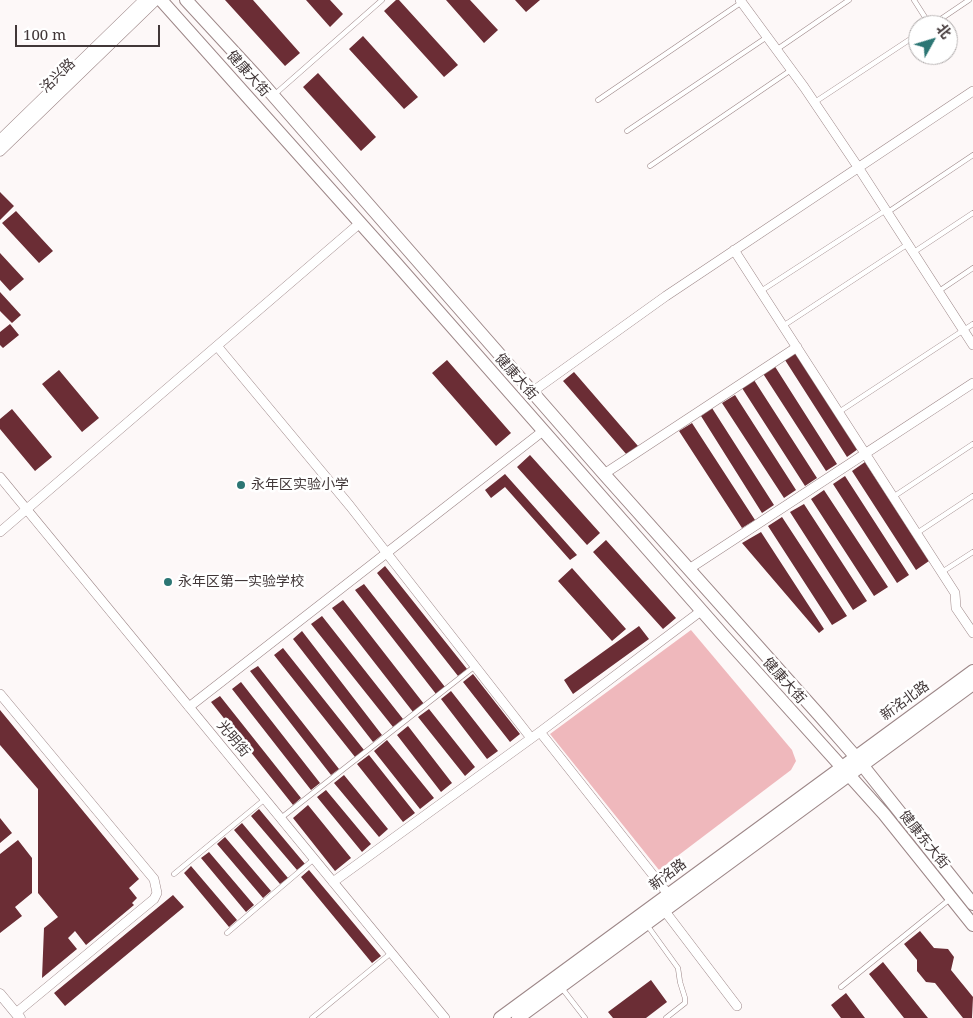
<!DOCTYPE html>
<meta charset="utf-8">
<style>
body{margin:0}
#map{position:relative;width:973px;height:1018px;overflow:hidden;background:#fdf8f8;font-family:"Noto Serif","Noto Sans SC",serif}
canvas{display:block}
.north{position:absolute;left:908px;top:15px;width:50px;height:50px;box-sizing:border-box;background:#fff;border:1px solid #b3afaf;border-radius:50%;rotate:51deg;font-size:14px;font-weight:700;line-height:20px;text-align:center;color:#413738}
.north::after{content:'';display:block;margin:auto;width:18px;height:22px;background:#2c7674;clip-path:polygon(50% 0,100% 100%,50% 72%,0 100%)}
.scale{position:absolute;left:15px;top:25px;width:145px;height:22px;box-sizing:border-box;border:2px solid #413738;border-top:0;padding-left:6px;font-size:15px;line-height:18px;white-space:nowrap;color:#413738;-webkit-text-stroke:4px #fff;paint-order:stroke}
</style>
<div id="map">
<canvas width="973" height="1018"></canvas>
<div class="north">北</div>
<div class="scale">100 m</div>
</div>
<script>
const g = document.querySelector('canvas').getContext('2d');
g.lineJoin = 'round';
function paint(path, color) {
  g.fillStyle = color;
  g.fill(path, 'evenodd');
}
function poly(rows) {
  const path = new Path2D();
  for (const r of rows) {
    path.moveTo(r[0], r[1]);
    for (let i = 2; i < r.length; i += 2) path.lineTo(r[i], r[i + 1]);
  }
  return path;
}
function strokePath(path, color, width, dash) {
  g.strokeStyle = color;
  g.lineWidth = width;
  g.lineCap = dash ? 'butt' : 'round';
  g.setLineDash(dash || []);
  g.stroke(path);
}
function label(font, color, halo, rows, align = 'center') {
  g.font = font + ' "Noto Serif","Noto Sans SC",serif';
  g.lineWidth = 5;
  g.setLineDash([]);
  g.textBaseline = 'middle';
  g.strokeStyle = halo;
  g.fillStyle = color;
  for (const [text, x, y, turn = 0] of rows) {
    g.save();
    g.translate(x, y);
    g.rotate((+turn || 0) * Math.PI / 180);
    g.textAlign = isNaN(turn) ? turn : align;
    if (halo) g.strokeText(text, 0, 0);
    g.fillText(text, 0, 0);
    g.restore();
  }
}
paint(poly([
 [691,630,792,750,796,761,791,770,659,870,550,734]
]), '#efb8bc');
paint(poly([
 [225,0,253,0,300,53,285,66],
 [306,0,330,0,343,14,330,27],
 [396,0,399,0,458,65,444,77,384,11],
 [446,0,470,0,498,30,484,43],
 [515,0,540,0,526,12],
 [363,36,418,97,404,109,349,49],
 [318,73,376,137,361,151,303,87],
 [0,192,14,206,0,220],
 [16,211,53,251,39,263,2,223],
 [0,253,24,279,10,291,0,280],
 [0,292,21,315,12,323,0,311],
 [10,324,19,335,3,348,0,345,0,332],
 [796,353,858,449,847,457,785,360],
 [447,360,511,433,496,446,432,373],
 [774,365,837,464,826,471,762,372],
 [59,370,99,418,82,432,42,384],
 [574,372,638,446,627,455,563,381],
 [754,380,817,478,805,486,742,388],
 [735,395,796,490,784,498,722,403],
 [712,408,774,505,762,513,701,416],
 [12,409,52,457,35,471,0,429,0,419],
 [692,423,755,520,742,528,679,431],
 [530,455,600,533,587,545,517,467],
 [865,462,929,561,916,570,852,471],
 [505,474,577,555,570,560,505,487,491,498,485,490],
 [845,476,909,575,897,583,833,484],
 [824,490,888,587,874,596,811,499],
 [804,504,867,601,853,610,790,512],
 [782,517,847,616,832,625,768,526],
 [761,532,824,629,819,633,742,543],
 [606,540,676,618,663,629,593,552],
 [385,566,467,669,458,676,377,573],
 [572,568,626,629,612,641,558,581],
 [364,584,445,687,436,694,355,590],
 [343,600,424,704,413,712,332,608],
 [322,616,403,719,393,727,311,624],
 [639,626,649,639,573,694,564,680],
 [302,631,382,735,373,742,293,639],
 [283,648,364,750,355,757,274,655],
 [258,666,339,769,331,775,250,671],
 [473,674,520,734,510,742,463,682],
 [241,682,320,783,311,790,232,689],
 [451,691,498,751,487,759,441,699],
 [220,696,301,798,293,805,211,702],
 [429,709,475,767,465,776,418,717],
 [0,710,139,879,129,888,137,898,132,903,134,905,86,945,75,931,68,938,77,949,42,978,44,928,58,917,38,893,38,789,0,745],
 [408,726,452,783,441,792,397,735],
 [387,740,434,798,420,809,374,751],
 [369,755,415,813,403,822,357,764],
 [344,775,388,829,379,837,334,783],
 [326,790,371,844,362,852,317,797],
 [308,805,351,858,335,871,293,818],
 [259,809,305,864,297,870,251,816],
 [0,818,12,833,0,843],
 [242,823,288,878,280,884,234,830],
 [225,837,271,891,263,898,217,844],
 [18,840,32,858,32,893,15,907,22,916,0,933,0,854],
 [209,852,254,905,246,912,201,858],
 [191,866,237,920,229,927,184,873],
 [309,870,381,956,372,963,301,877],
 [173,895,184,907,65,1006,54,993],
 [920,931,934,948,948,949,954,957,951,970,973,997,972,1018,963,1018,935,983,926,982,917,971,917,960,904,944],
 [883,962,928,1018,904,1018,869,974],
 [651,980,667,1002,646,1018,613,1018,608,1012],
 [846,993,865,1018,841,1018,831,1005]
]), '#6b2d35');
const service = poly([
 [914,0,930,25],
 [932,25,969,0],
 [776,50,849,0],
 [274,95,382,0],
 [598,100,742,2],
 [815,102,918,34],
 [627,131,767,37],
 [650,166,791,70],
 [888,212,973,155],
 [914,252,973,213],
 [761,291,886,210],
 [939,291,973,268],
 [783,326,908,244],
 [839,412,973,324],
 [893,497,973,444],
 [917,533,973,496],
 [942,572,973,552],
 [281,818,475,666],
 [174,874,265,799],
 [647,925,678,968,680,982,685,998,685,1003,666,1018],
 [227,933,314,859],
 [561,987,585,1018],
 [841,987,950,899],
 [312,1018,391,953]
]);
const minor = poly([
 [740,0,804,87,858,167,973,345],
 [734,250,955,593,956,608,973,633],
 [217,346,350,506,531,738],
 [532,392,666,296,973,91],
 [604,474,797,347],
 [0,477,445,1018],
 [0,532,360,223],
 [689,569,973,383],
 [0,694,154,879,157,893,154,899,16,1013],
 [189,707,543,431],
 [540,732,668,894],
 [333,882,540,732,701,611],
 [664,910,737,1006]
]);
const tertiary = poly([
 [0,140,144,0],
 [0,151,156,0],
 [0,994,20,1018]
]);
const secondary = poly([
 [161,0,395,262,723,635,884,814,973,925],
 [186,0,257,77,604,474,820,716,855,756,973,904],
 [500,1018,973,671],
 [518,1018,973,684]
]);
strokePath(service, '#9d8788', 5.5);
strokePath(minor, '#9d8788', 10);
strokePath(tertiary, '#9d8788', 11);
strokePath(secondary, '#9d8788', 14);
strokePath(service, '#fff', 4.5);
strokePath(minor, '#fff', 9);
strokePath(tertiary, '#fff', 10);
strokePath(secondary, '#fff', 12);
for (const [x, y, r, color] of [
 [241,485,5,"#2c7674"],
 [168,582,5,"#2c7674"]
]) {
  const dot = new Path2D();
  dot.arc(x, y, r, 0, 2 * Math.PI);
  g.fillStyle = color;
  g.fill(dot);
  strokePath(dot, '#fff', 2);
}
label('14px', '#413738', '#fff', [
 ["健康大街",248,74,48],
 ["洺兴路",58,76,-44],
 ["健康大街",516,377,49],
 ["健康大街",784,681,48],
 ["新洺北路",905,701,-36],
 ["光明街",233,739,50],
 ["健康东大街",924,840,51],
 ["新洺路",668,875,-37]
]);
label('14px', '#413738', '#fff', [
 ["永年区实验小学",251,485],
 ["永年区第一实验学校",178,582]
], 'left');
</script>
